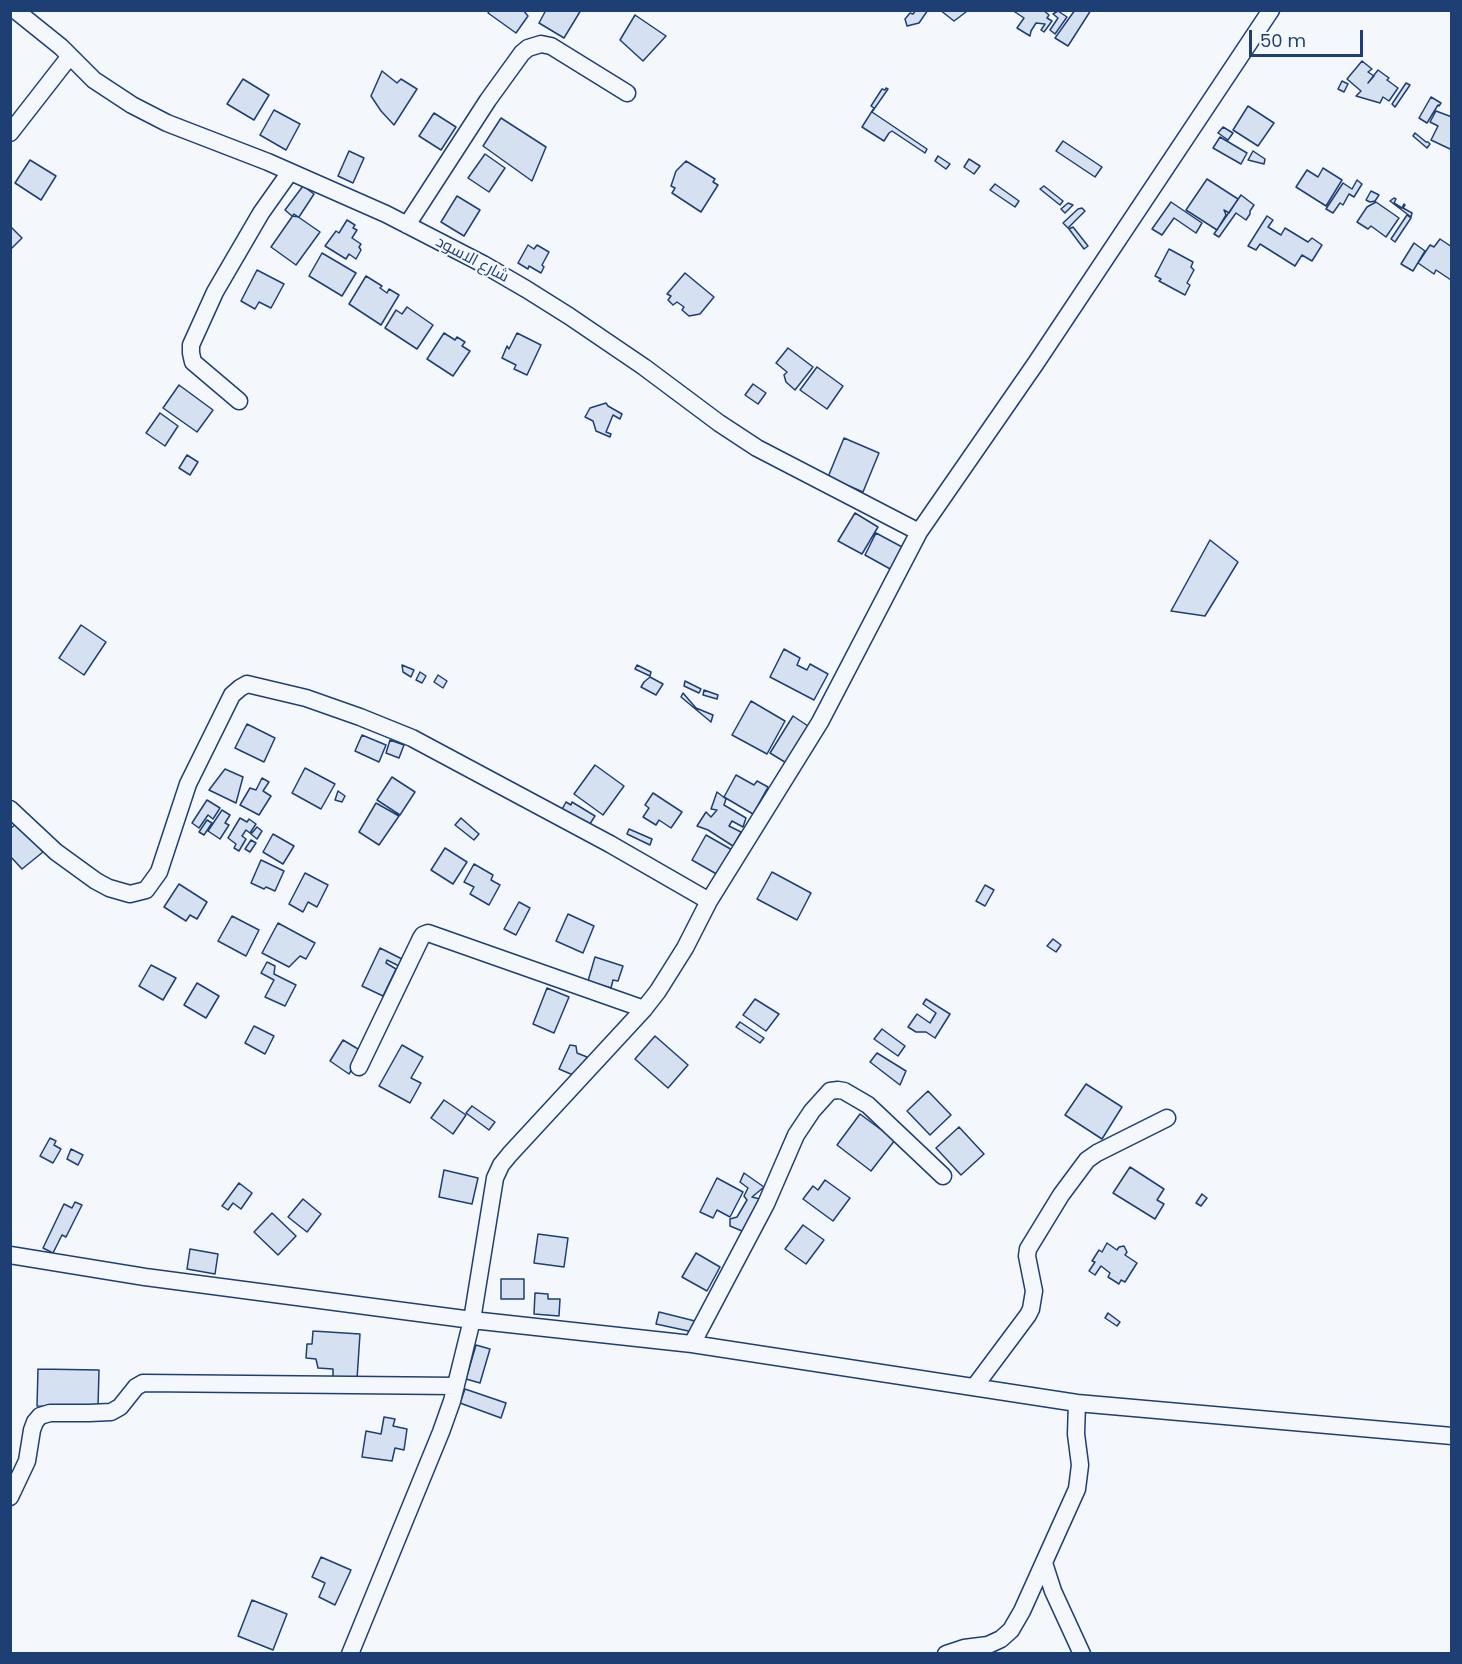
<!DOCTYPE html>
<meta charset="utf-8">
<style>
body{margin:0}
#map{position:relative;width:1462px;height:1664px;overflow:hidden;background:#f4f7fb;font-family:Poppins,sans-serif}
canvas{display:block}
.frame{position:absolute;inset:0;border:12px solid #1d3f73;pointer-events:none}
.scale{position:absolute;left:1249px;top:30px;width:114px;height:27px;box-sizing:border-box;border:3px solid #1d3f73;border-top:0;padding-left:8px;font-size:18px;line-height:21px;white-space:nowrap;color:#1d3f73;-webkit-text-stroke:4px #f4f7fb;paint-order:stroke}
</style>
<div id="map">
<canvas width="1462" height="1664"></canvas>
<div class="frame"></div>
<div class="scale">50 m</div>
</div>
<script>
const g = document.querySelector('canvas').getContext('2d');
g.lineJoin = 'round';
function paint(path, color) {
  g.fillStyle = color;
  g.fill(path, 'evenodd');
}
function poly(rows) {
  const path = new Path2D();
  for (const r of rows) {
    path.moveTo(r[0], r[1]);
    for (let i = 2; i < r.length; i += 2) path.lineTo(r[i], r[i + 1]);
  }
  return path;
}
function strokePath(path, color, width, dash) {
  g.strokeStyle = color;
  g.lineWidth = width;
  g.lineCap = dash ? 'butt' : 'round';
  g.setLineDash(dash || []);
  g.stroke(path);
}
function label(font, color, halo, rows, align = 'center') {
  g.font = font + ' Poppins,Cairo,sans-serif';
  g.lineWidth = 4.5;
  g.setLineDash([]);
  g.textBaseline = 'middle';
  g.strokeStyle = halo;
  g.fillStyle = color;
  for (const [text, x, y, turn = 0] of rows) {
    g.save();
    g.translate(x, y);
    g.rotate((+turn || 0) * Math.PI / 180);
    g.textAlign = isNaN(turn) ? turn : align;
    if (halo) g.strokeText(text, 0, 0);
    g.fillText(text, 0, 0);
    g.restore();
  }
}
const building = poly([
 [490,10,523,10,528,16,516,33,488,13,490,10],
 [546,10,581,10,564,38,539,23,546,10],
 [916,10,928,10,919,23,907,26,905,19,910,13,913,14,916,10],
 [940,10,966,10,966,12,954,21,940,10],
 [1012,10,1043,10,1049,15,1047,18,1052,21,1044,32,1041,30,1045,24,1036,23,1031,31,1030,36,1017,28,1024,18,1012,10],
 [1075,10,1091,10,1068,46,1055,38,1075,10],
 [1058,11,1067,17,1055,34,1050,30,1058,18,1053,14,1058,11],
 [635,15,666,36,643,61,620,40,635,15],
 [1362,61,1372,69,1368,72,1374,76,1368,83,1378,70,1389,78,1387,80,1398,88,1389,101,1383,97,1380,103,1356,96,1361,91,1347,79,1362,61],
 [382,71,397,83,401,79,417,89,394,125,381,111,371,96,382,71],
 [243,79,269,95,254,120,227,104,243,79],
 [1342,81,1348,84,1344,92,1338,89,1342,81],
 [1406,83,1410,85,1395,107,1392,104,1406,83],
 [886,88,888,89,872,112,927,149,925,153,892,131,889,133,884,141,862,127,874,108,871,106,882,89,885,90,886,88],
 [1431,97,1441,103,1439,106,1438,105,1427,123,1419,118,1431,97],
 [1248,106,1274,123,1258,146,1233,130,1248,106],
 [274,110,300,124,286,150,260,135,274,110],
 [1436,111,1452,117,1452,147,1450,149,1431,140,1438,126,1430,122,1436,111],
 [434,113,456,127,441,150,419,136,434,113],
 [501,118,546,147,532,181,483,146,501,118],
 [1223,127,1233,133,1228,140,1218,133,1223,127],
 [1415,133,1426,142,1428,142,1430,144,1427,148,1413,136,1415,133],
 [1220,137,1247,153,1241,164,1213,148,1220,137],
 [1063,141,1102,167,1095,177,1056,151,1063,141],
 [349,151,364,158,353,183,338,176,349,151],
 [1253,151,1265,159,1264,164,1248,160,1253,151],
 [485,154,505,168,489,192,468,178,485,154],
 [938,156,950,164,946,169,935,161,938,156],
 [969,159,980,166,974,174,964,167,969,159],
 [30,160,56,176,41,200,15,183,30,160],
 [686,161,715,179,713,182,718,185,701,212,672,193,675,188,671,186,676,171,686,161],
 [1323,168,1342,180,1326,206,1296,187,1307,170,1318,177,1323,168],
 [1207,179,1238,199,1229,213,1224,210,1226,215,1217,230,1186,210,1207,179],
 [1357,180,1362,184,1354,197,1349,194,1343,205,1340,203,1333,213,1326,209,1343,183,1352,189,1357,180],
 [995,184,1019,201,1015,207,990,190,995,184],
 [303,186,314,194,299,217,292,216,285,210,303,186],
 [1044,186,1063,201,1060,205,1040,189,1044,186],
 [1371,191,1379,195,1375,201,1370,202,1366,200,1371,191],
 [1241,195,1254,205,1250,211,1250,214,1246,220,1236,213,1219,237,1214,234,1241,195],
 [457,196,480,210,464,236,441,222,457,196],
 [1394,198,1396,199,1394,203,1402,208,1404,204,1405,205,1403,208,1412,213,1411,217,1390,201,1394,198],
 [1171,202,1202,223,1196,233,1174,218,1162,235,1152,229,1171,202],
 [1376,202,1399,218,1386,237,1371,226,1368,229,1357,222,1367,207,1376,202],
 [1068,203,1073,205,1065,213,1061,209,1068,203],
 [1082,208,1085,211,1068,228,1063,223,1078,209,1082,208],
 [294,214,320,232,296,265,271,247,294,214],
 [1407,215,1411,218,1395,242,1391,239,1407,215],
 [1267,216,1273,220,1268,227,1281,235,1285,228,1308,242,1312,238,1322,245,1312,261,1302,255,1295,266,1260,244,1256,250,1248,246,1267,216],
 [347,220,355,225,353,228,357,230,352,238,361,244,359,247,361,250,356,259,349,254,346,259,325,246,336,231,339,233,347,220],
 [10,226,22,238,10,250,10,226],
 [1073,227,1088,246,1084,249,1069,229,1073,227],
 [1440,239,1452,247,1451,280,1436,270,1434,274,1418,263,1430,245,1434,247,1440,239],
 [1414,243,1425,251,1413,271,1401,264,1414,243],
 [528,245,534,249,537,245,549,252,542,265,544,267,541,273,529,266,528,269,518,263,528,245],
 [1169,249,1193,262,1191,267,1194,270,1187,283,1190,285,1185,295,1159,281,1161,279,1155,276,1169,249],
 [322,253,356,273,342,296,309,276,322,253],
 [257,270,284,284,271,308,259,302,255,309,241,301,257,270],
 [685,273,714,297,700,314,689,316,682,310,684,307,677,302,673,305,668,300,671,296,667,294,685,273],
 [366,276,382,286,380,288,387,293,389,289,399,295,381,325,349,304,366,276],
 [407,307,433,325,417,349,385,328,396,310,402,314,407,307],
 [444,333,455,340,457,337,465,342,462,346,470,351,453,376,427,359,444,333],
 [517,333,541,345,527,375,514,369,516,365,502,358,507,346,509,349,517,333],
 [788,348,813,367,795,390,786,382,784,375,787,372,776,363,788,348],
 [817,367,843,386,827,409,800,390,817,367],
 [753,384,766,393,758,404,745,395,753,384],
 [179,385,213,410,197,432,163,408,179,385],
 [606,403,608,406,622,414,620,419,613,415,606,432,611,434,610,437,596,431,593,421,585,417,590,408,606,403],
 [160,413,178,426,165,446,146,433,160,413],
 [844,438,879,453,863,492,828,477,844,438],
 [187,455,198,462,190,475,179,468,187,455],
 [855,513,878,527,862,554,838,541,855,513],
 [876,533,904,548,892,570,865,555,876,533],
 [1210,540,1238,562,1205,616,1171,611,1210,540],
 [81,625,106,642,84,675,59,658,81,625],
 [784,649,800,658,797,665,807,670,810,664,828,674,814,700,770,677,784,649],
 [402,665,414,670,411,677,403,672,402,665],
 [637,665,651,672,650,676,635,669,637,665],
 [420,672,426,676,422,683,416,680,420,672],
 [438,675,447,681,443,688,434,682,438,675],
 [650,677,663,684,656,695,641,687,644,682,650,677],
 [685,681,701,689,699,693,684,686,685,681],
 [704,690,718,695,717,699,703,695,704,690],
 [683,693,696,708,713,715,711,722,681,697,683,693],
 [751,701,785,721,767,754,732,735,751,701],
 [793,716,811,728,788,764,770,753,793,716],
 [247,724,275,738,264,762,235,748,247,724],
 [362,735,386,745,379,762,355,751,362,735],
 [390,740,404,745,399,758,386,753,390,740],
 [595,765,624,786,603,815,574,794,595,765],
 [305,768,335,784,321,809,292,793,305,768],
 [225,769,243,777,236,803,209,790,225,769],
 [736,775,754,785,757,781,768,787,753,814,724,797,736,775],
 [392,777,415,792,400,815,377,800,392,777],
 [262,778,269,782,263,791,271,796,259,815,240,805,250,788,256,790,262,778],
 [338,791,345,796,342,802,335,800,338,791],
 [717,792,726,799,724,805,746,818,743,827,732,821,729,826,741,832,733,846,708,830,697,826,706,812,711,817,717,810,711,809,717,792],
 [653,793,682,812,671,828,659,820,656,825,643,817,649,808,645,805,653,793],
 [207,800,220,808,213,819,208,815,199,828,192,823,207,800],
 [566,802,571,805,572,802,595,816,586,830,560,813,566,802],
 [376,803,399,816,379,845,359,832,376,803],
 [222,810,230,815,225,823,229,825,220,839,208,831,222,810],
 [240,818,247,822,249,819,256,824,250,833,246,830,242,836,246,839,239,851,234,848,236,844,228,838,240,818],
 [461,818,479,834,474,840,455,825,461,818],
 [207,820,212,823,204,835,199,832,207,820],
 [18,822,43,852,22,869,10,856,10,829,18,822],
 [257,827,262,831,257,839,251,834,257,827],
 [629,829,652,839,650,845,627,834,629,829],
 [273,834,294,846,283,864,263,852,273,834],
 [706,835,734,851,720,876,692,860,706,835],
 [251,840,256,843,250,852,245,849,251,840],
 [445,848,467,862,453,884,431,870,445,848],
 [261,860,284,871,275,891,266,887,264,889,251,883,261,860],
 [474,864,493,875,491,880,500,885,489,905,470,894,474,887,464,882,474,864],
 [772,872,811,893,797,920,757,899,772,872],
 [305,873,328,885,317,907,308,902,303,912,289,904,305,873],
 [179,884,207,902,197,919,190,915,186,921,164,907,179,884],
 [985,885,994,890,985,906,976,901,985,885],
 [519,902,530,908,516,935,504,929,519,902],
 [568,914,594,926,583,953,556,941,568,914],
 [232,916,259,930,246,956,218,941,232,916],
 [278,923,315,943,306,959,300,956,289,967,262,953,278,923],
 [1053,939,1061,945,1056,952,1047,946,1053,939],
 [380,948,402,959,399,966,387,960,386,963,396,969,383,996,362,986,380,948],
 [595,957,623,966,618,981,613,980,611,988,588,981,595,957],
 [267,962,275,966,274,974,296,985,285,1006,265,997,274,980,261,973,267,962],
 [151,965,176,978,163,1000,139,986,151,965],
 [197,983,219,996,206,1018,184,1005,197,983],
 [547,988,569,997,554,1033,533,1024,547,988],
 [755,999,779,1014,766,1031,743,1015,755,999],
 [926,999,950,1014,935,1038,926,1032,916,1032,908,1027,917,1014,930,1023,936,1013,923,1004,926,999],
 [740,1022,764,1038,760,1043,736,1027,740,1022],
 [254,1026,274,1036,265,1054,245,1043,254,1026],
 [882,1029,905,1046,898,1056,874,1039,882,1029],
 [655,1036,688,1065,668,1088,635,1059,655,1036],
 [343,1040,363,1052,349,1074,330,1061,343,1040],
 [402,1045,423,1057,411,1078,421,1083,410,1103,379,1086,402,1045],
 [570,1045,576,1046,577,1053,587,1057,580,1078,559,1069,570,1045],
 [877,1053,906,1071,900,1085,870,1062,877,1053],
 [1086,1084,1122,1107,1102,1139,1065,1115,1086,1084],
 [928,1091,951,1115,930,1135,907,1111,928,1091],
 [444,1100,466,1115,453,1134,431,1118,444,1100],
 [472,1106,495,1122,489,1130,466,1113,472,1106],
 [860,1114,895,1140,871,1171,837,1145,860,1114],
 [959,1127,984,1154,961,1175,936,1148,959,1127],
 [50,1138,56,1141,54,1145,61,1149,53,1163,40,1156,50,1138],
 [71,1149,83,1155,78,1165,67,1159,71,1149],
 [1130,1167,1164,1189,1157,1200,1164,1204,1155,1219,1113,1193,1130,1167],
 [444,1170,478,1178,472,1204,439,1197,444,1170],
 [744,1173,764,1187,752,1197,760,1199,757,1208,742,1231,730,1226,730,1219,737,1217,747,1200,744,1196,748,1188,740,1182,744,1173],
 [717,1178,743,1192,730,1217,717,1210,713,1218,700,1212,717,1178],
 [825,1180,850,1198,833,1221,803,1199,813,1186,818,1190,825,1180],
 [239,1183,252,1193,241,1209,233,1203,228,1210,222,1206,239,1183],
 [1202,1194,1207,1198,1201,1206,1196,1203,1202,1194],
 [303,1199,321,1214,307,1232,288,1217,303,1199],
 [75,1202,82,1205,66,1237,62,1235,53,1253,43,1248,64,1204,72,1208,75,1202],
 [272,1213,296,1236,278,1255,254,1232,272,1213],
 [803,1225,824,1240,806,1264,785,1249,803,1225],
 [538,1234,568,1238,564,1267,534,1263,538,1234],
 [1107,1243,1117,1250,1119,1247,1124,1246,1127,1252,1125,1255,1137,1263,1125,1282,1121,1280,1119,1284,1108,1277,1110,1273,1101,1266,1095,1275,1089,1271,1095,1262,1092,1261,1099,1250,1102,1252,1107,1243],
 [190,1249,218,1254,215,1274,187,1269,190,1249],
 [696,1253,720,1267,707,1291,682,1277,696,1253],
 [501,1279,524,1279,524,1299,501,1299,501,1279],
 [535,1293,548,1294,548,1299,560,1299,559,1316,534,1314,535,1293],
 [659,1312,695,1321,693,1332,656,1324,659,1312],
 [1108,1313,1120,1322,1117,1326,1105,1318,1108,1313],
 [313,1331,360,1334,357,1379,333,1377,333,1369,318,1368,316,1359,306,1358,307,1344,312,1344,313,1331],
 [476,1345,490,1349,480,1383,466,1379,476,1345],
 [38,1369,99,1370,98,1407,37,1406,38,1369],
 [465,1389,506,1403,501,1418,460,1403,465,1389],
 [384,1417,395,1419,393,1426,407,1429,404,1450,395,1448,392,1461,362,1457,366,1431,381,1434,384,1417],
 [321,1557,351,1570,335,1605,319,1597,325,1583,312,1577,321,1557],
 [252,1600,287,1614,273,1650,238,1636,252,1600]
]);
paint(building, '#d5e0f0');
strokePath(building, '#1d3f73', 1.5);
const minor = poly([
 [15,10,61,47,94,80,132,105,167,123,268,162,386,214,483,264,526,289,569,316,644,367,719,423,757,448,919,532],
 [10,133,70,56],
 [407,225,488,100,522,53,528,48,541,44,551,46,627,93],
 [239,401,193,362,191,353,191,345,215,292,261,213,290,172],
 [10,809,56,852,96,881,109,888,130,894,146,890,159,872,188,784,232,695,240,688,247,684,306,698,360,717,412,738,610,844,709,901],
 [359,1067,421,938,423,935,428,933,644,1009],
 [10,1255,145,1277,472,1320,692,1344,1077,1403,1452,1436],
 [692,1344,766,1204,796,1135,812,1111,830,1091,838,1090,844,1091,868,1105,943,1176],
 [975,1386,1028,1315,1031,1309,1034,1291,1027,1256,1028,1249,1061,1195,1087,1160,1097,1153,1167,1118],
 [10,1497,27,1461,32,1430,35,1422,40,1416,50,1413,89,1413,111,1412,120,1407,136,1387,143,1383,456,1386],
 [1044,1563,1053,1591,1082,1654],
 [350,1654,441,1432,452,1401,472,1320,495,1178,501,1165,510,1154,644,1009,658,991,685,948,709,901,820,722,919,532,1036,363,1271,10],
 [946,1654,964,1648,988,1645,1001,1639,1011,1630,1022,1611,1077,1489,1080,1465,1076,1434,1077,1403]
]);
strokePath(minor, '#1d3f73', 19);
strokePath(minor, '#f4f7fb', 16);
label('16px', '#1d3f73', '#f4f7fb', [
 ["شارع الاسود",472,260,28]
]);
</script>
